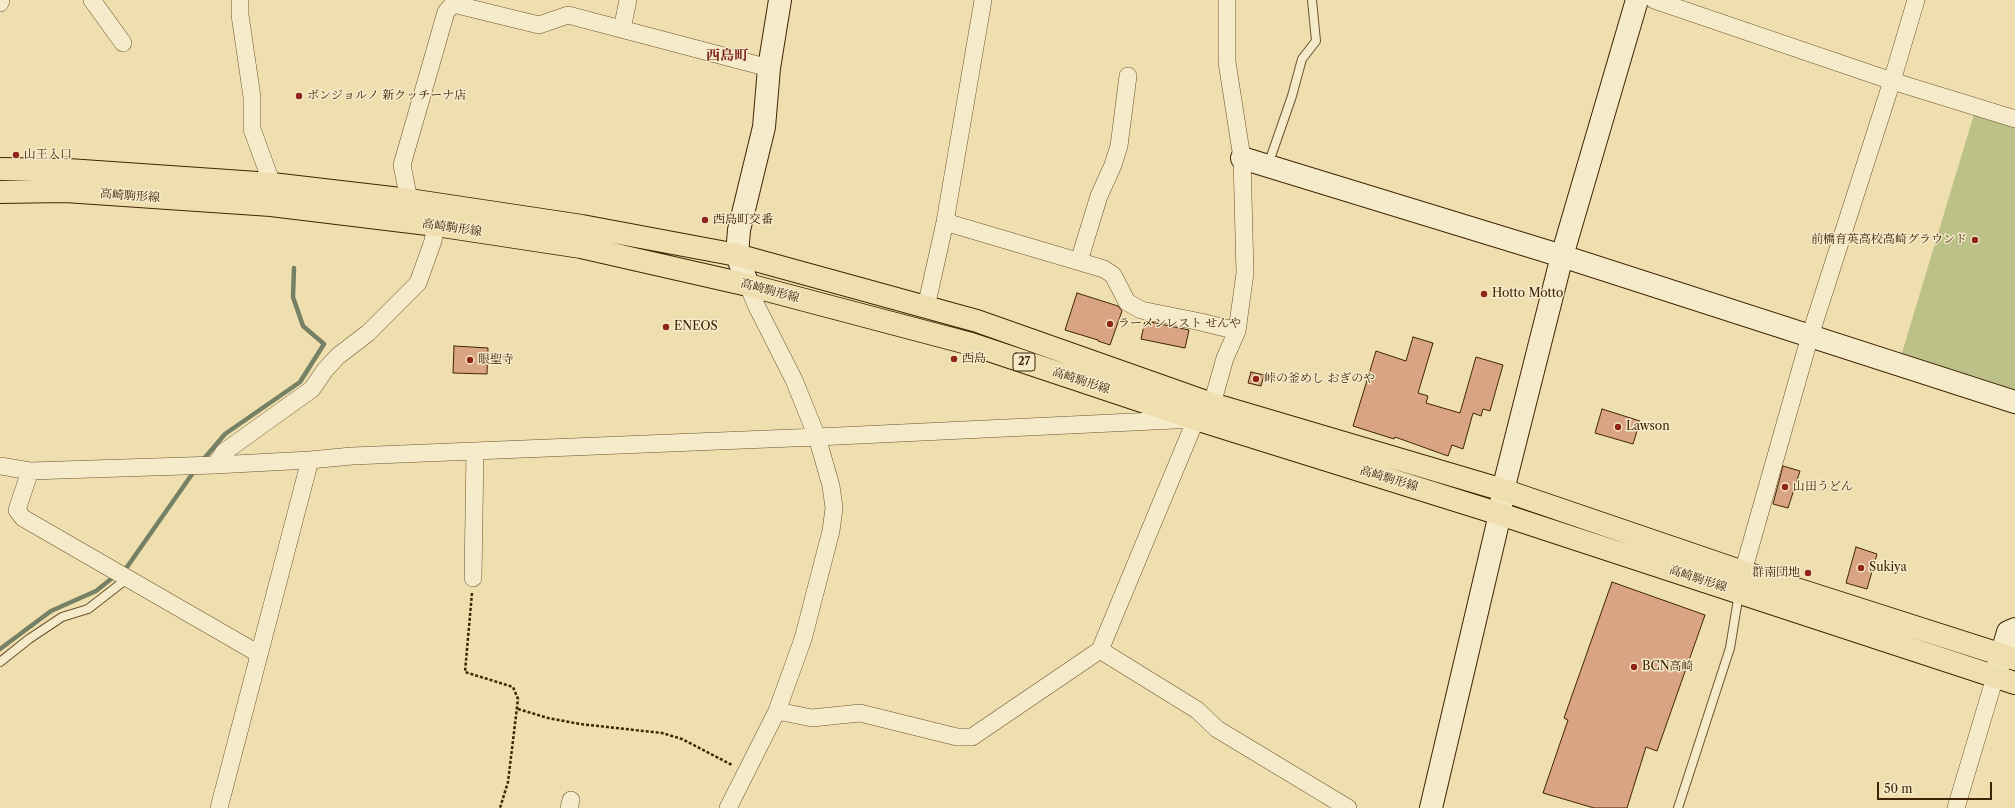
<!DOCTYPE html>
<meta charset="utf-8">
<style>
body{margin:0}
#map{position:relative;width:2015px;height:808px;overflow:hidden;background:#f0dfae;font-family:"Libre Caslon Text",serif}
canvas{display:block}
.scale{position:absolute;left:1877px;top:782px;width:115px;height:18px;box-sizing:border-box;border:2px solid #3f2404;border-top:0;padding-left:5px;font-size:12px;line-height:14px;white-space:nowrap;color:#3f2404;-webkit-text-stroke:3px #f5eaca;paint-order:stroke}
</style>
<div id="map">
<canvas width="2015" height="808"></canvas>
<div class="scale">50 m</div>
</div>
<script>
const g = document.querySelector('canvas').getContext('2d');
g.lineJoin = 'round';
function paint(path, color) {
  g.fillStyle = color;
  g.fill(path, 'evenodd');
}
function poly(rows) {
  const path = new Path2D();
  for (const r of rows) {
    path.moveTo(r[0], r[1]);
    for (let i = 2; i < r.length; i += 2) path.lineTo(r[i], r[i + 1]);
  }
  return path;
}
function strokePath(path, color, width, dash) {
  g.strokeStyle = color;
  g.lineWidth = width;
  g.lineCap = dash ? 'butt' : 'round';
  g.setLineDash(dash || []);
  g.stroke(path);
}
function label(font, color, halo, rows, align = 'center') {
  g.font = font + ' "Libre Caslon Text","Noto Serif JP",serif';
  g.lineWidth = 3;
  g.setLineDash([]);
  g.textBaseline = 'middle';
  g.strokeStyle = halo;
  g.fillStyle = color;
  for (const [text, x, y, turn = 0] of rows) {
    g.save();
    g.translate(x, y);
    g.rotate((+turn || 0) * Math.PI / 180);
    g.textAlign = isNaN(turn) ? turn : align;
    if (halo) g.strokeText(text, 0, 0);
    g.fillText(text, 0, 0);
    g.restore();
  }
}
paint(poly([
 [1975,111,2015,124,2015,392,1901,356]
]), '#bcc188');
strokePath(poly([
 [202,461,225,434,300,382,324,344,303,326,293,297,294,268],
 [122,570,127,567,195,470],
 [0,649,51,611,96,591,116,575]
]), '#768065', 4.5);
const building = poly([
 [1077,293,1118,306,1122,311,1110,345,1098,341,1098,340,1065,330,1077,293],
 [1145,321,1189,330,1185,348,1141,339,1145,321],
 [1413,337,1433,343,1418,393,1428,396,1426,403,1460,413,1476,357,1503,365,1490,411,1483,409,1481,416,1473,413,1463,449,1452,445,1448,456,1395,437,1394,439,1353,426,1376,351,1406,361,1413,337],
 [454,346,488,348,487,374,453,373,454,346],
 [1251,372,1264,375,1261,386,1248,383,1251,372],
 [1602,409,1640,421,1633,444,1595,433,1602,409],
 [1783,466,1800,471,1788,508,1773,504,1783,466],
 [1856,547,1877,554,1867,589,1846,583,1856,547],
 [1612,582,1705,615,1657,751,1646,747,1627,808,1594,808,1543,793,1568,720,1564,718,1612,582]
]);
paint(building, '#d9a483');
strokePath(building, '#3f2404', 1);
const lane = poly([
 [1268,165,1292,96,1302,59,1316,41,1312,0],
 [0,662,29,639,62,617,88,609,128,578],
 [1678,808,1730,648,1739,593]
]);
const street = poly([
 [92,0,123,43],
 [240,0,240,15,252,97,252,129,272,184],
 [1654,0,1892,81,2015,119],
 [0,3,1,0],
 [622,29,628,0],
 [409,200,402,165,446,12,453,4,539,25,568,15,769,68],
 [945,222,1104,269,1113,275,1127,302,1141,310,1201,322,1237,331],
 [1079,261,1099,196,1113,165,1119,146,1128,76],
 [926,307,945,222,983,0],
 [215,465,224,452,312,389,325,370,338,356,368,333,418,283,433,241,436,225],
 [0,466,30,471,215,465,310,460,352,456,817,437,1196,419,1212,404,1225,358,1237,331,1245,273,1242,158,1227,62,1227,0],
 [30,471,17,510,23,518,259,654],
 [1743,572,1810,336,1892,81,1916,0],
 [473,578,475,451],
 [1100,650,1197,710,1217,729,1348,808],
 [777,711,812,718,860,713,957,737,972,737,1100,650,1196,419],
 [219,808,310,460],
 [569,808,571,800],
 [728,808,777,711,803,639,831,531,834,508,831,486,817,437,794,380,756,305,748,285],
 [1956,808,1995,677]
]);
const secondary = poly([
 [1242,158,1562,256,2015,402],
 [748,285,737,255,739,230,764,127,769,68,780,0],
 [1995,677,2008,632,2015,629],
 [1431,808,1500,514,1503,490,1562,256,1637,0]
]);
const primary = poly([
 [0,169,68,170,272,184,409,200,582,226,737,255,977,321,1212,404,1503,490,1743,572,2015,659],
 [0,192,65,191,271,205,436,225,581,247,748,285,971,344,1196,419,1500,514,2015,683]
]);
strokePath(lane, '#6b532e', 10);
strokePath(street, '#6b532e', 18);
strokePath(secondary, '#3f2404', 24);
strokePath(primary, '#3f2404', 24);
strokePath(poly([
 [472,593,465,672,513,687,518,699,508,782,500,808],
 [518,709,548,718,580,724,662,733,682,739,732,765]
]), '#3f2404', 2.5, [3, 2]);
strokePath(lane, '#f5eaca', 8);
strokePath(street, '#f5eaca', 17);
strokePath(secondary, '#f5eaca', 22);
strokePath(primary, '#f0dfae', 22);
for (const [x, y, r, color] of [
 [299,96,4,"#8f2418"],
 [16,155,4,"#8f2418"],
 [705,220,4,"#8f2418"],
 [1975,240,4,"#8f2418"],
 [1484,294,4,"#8f2418"],
 [1110,324,4,"#8f2418"],
 [666,327,4,"#8f2418"],
 [954,359,4,"#8f2418"],
 [470,360,4,"#8f2418"],
 [1256,379,4,"#8f2418"],
 [1618,427,4,"#8f2418"],
 [1785,487,4,"#8f2418"],
 [1861,568,4,"#8f2418"],
 [1808,573,4,"#8f2418"],
 [1634,667,4,"#8f2418"]
]) {
  const dot = new Path2D();
  dot.arc(x, y, r, 0, 2 * Math.PI);
  g.fillStyle = color;
  g.fill(dot);
  strokePath(dot, '#f5eaca', 1.5);
}
for (const [x, y, w] of [
 [1024,362,22]
]) {
  const box = new Path2D();
  box.roundRect(x - w / 2, y - 9, w, 18, 3);
  g.fillStyle = '#f5eaca';
  g.fill(box);
  strokePath(box, '#3f2404', 1);
}
label('bold 11px', '#3f2404', null, [
 ["27",1024,362]
]);
label('12px', '#3f2404', '#f5eaca', [
 ["ボンジョルノ 新クッチーナ店",307,96],
 ["山王入口",24,155],
 ["西島町交番",713,220],
 ["前橋育英高校高崎グラウンド",1967,240,"right"],
 ["Hotto Motto",1492,294],
 ["ラーメンレスト せんや",1118,324],
 ["ENEOS",674,327],
 ["西島",962,359],
 ["眼聖寺",478,360],
 ["峠の釜めし おぎのや",1264,379],
 ["Lawson",1626,427],
 ["山田うどん",1793,487],
 ["Sukiya",1869,568],
 ["群南団地",1800,573,"right"],
 ["BCN高崎",1642,667]
], 'left');
label('12px', '#3f2404', '#f5eaca', [
 ["高崎駒形線",130,196,4],
 ["高崎駒形線",452,228,8],
 ["高崎駒形線",770,291,15],
 ["高崎駒形線",1081,381,18],
 ["高崎駒形線",1389,479,17],
 ["高崎駒形線",1698,579,18]
]);
label('bold 14px', '#7a1f14', '#f5eaca', [
 ["西島町",727,56]
]);
</script>
